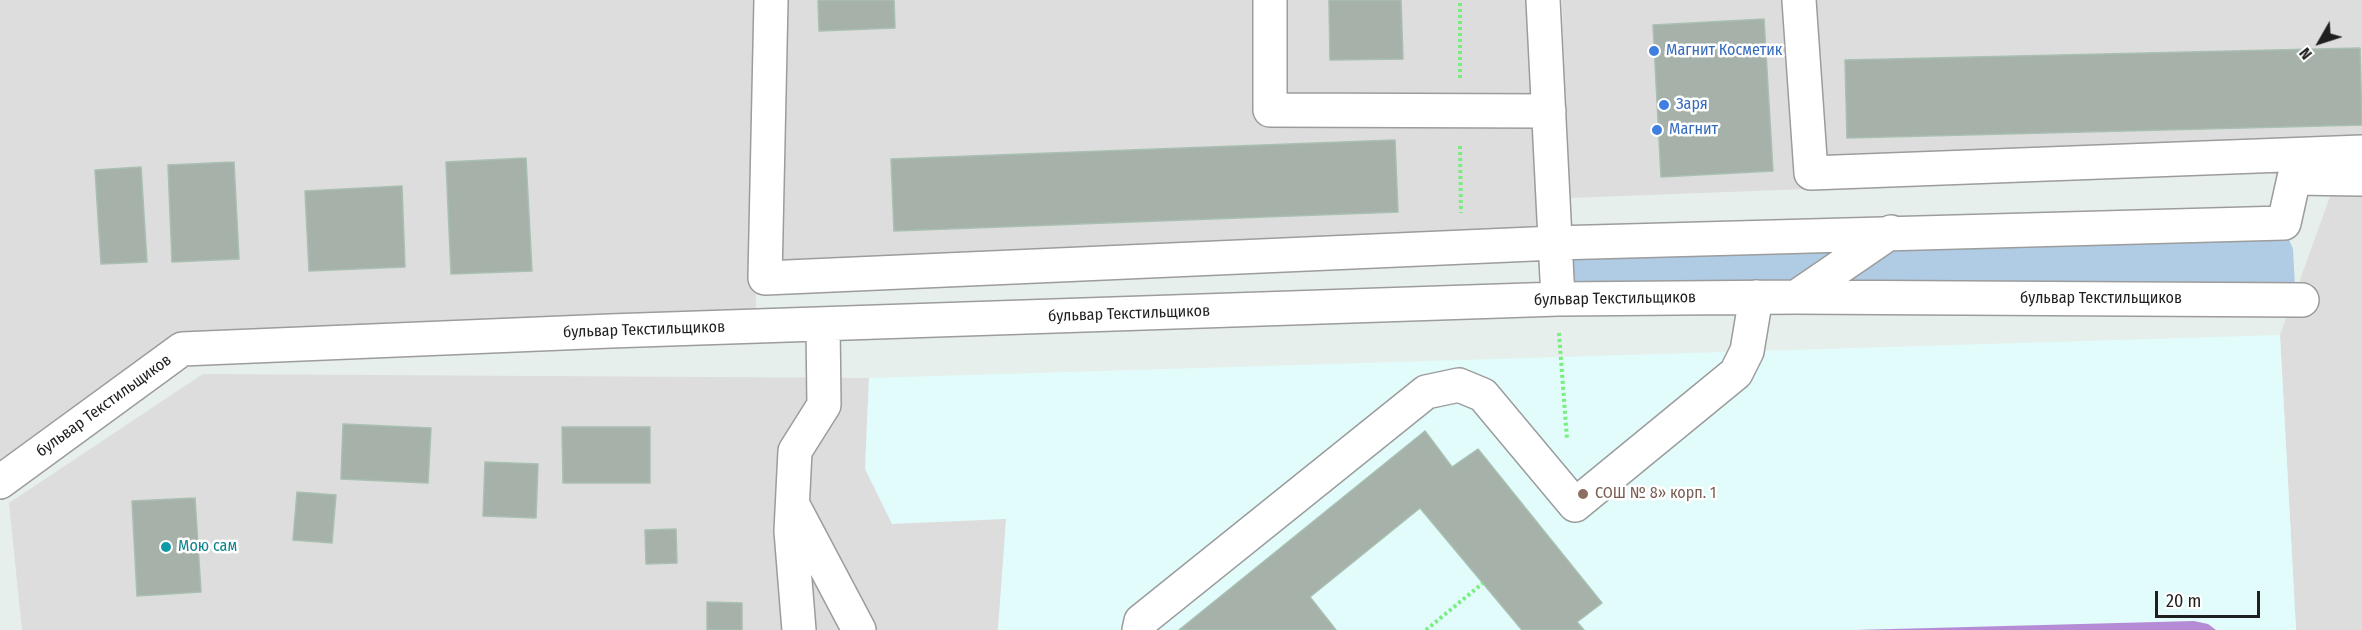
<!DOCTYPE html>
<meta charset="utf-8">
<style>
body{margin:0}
#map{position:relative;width:2362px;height:630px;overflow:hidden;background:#e6efeb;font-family:"Fira Sans Condensed",sans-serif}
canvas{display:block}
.north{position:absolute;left:2290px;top:12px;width:60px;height:60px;-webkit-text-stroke:4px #fff;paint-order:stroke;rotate:231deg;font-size:16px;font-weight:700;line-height:24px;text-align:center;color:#1f1f1f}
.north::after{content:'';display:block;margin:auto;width:21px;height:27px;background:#1f1f1f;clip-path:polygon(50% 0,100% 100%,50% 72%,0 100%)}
.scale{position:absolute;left:2155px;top:591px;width:105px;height:27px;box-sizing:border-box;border:3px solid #1f1f1f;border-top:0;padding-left:8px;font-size:18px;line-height:21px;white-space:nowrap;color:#1f1f1f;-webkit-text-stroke:4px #fff;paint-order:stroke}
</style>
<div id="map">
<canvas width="2362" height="630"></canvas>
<div class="north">N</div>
<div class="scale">20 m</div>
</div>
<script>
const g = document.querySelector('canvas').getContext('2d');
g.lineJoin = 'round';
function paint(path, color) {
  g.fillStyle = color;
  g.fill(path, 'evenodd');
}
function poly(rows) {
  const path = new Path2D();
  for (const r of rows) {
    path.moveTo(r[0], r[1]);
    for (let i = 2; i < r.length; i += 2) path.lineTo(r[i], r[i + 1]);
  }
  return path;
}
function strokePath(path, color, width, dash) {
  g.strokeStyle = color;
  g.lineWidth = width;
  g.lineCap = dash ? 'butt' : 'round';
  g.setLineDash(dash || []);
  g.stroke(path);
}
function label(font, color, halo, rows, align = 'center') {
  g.font = font + ' "Fira Sans Condensed",sans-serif';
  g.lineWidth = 5;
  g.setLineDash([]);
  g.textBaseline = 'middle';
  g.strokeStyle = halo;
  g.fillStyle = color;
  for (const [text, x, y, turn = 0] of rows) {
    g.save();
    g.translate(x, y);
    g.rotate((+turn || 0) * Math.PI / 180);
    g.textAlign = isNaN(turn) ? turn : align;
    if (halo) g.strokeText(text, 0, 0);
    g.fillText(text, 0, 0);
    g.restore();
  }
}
paint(poly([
 [0,0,1537,0,1543,232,756,264,756,314,174,338,0,472],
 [1562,0,2362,0,2362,630,2296,630,2280,335,2340,169,1567,198],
 [203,374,869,378,865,469,1007,519,998,630,22,630,9,503]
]), '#dcdddc');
paint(poly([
 [2280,335,2296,630,998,630,1006,519,892,524,865,469,869,378]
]), '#e1fcfb');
paint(poly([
 [2287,235,2293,249,2295,287,1830,286,1891,239],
 [1849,239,1797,286,1570,294,1563,247]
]), '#b0cce4');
paint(poly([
 [2194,621,2208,624,2216,630,1855,630]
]), '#b68bd6');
const building = poly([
 [818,0,894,0,895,28,819,31,818,0],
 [1329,0,1401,0,1403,59,1330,60,1329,0],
 [1764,19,1773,171,1661,177,1653,25,1764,19],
 [2360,48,2362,125,1847,138,1845,60,2360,48],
 [1395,140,1398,212,894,231,891,159,1395,140],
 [526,158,532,271,451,274,446,162,526,158],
 [234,162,239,259,172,262,168,165,234,162],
 [141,167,147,262,101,264,95,170,141,167],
 [402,186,405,267,309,271,305,191,402,186],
 [343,424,431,428,428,483,341,479,343,424],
 [562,427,650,427,650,483,563,483,562,427],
 [1425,431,1452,467,1478,449,1544,531,1602,603,1577,622,1584,630,1522,630,1420,508,1310,597,1336,630,1179,630,1425,431],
 [485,462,538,464,536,518,483,516,485,462],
 [297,492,336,495,332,543,293,540,297,492],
 [195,498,201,592,137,596,132,501,195,498],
 [676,529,677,563,646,564,645,530,676,529],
 [707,602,742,603,742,630,707,630,707,602]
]);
paint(building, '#a5b1a9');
strokePath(building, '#a9bfb2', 1.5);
const minor = poly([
 [771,0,765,278,1555,243,2284,223,2294,178,2362,179],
 [1270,0,1270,110,1549,111],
 [1543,0,1558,299],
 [1799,0,1811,173,2362,152],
 [1796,297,1891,232],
 [0,482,182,349,610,331,1558,299,1796,297,2302,300],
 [795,509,859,630],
 [799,630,791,531,795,451,824,405,823,324],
 [1139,630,1141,621,1426,392,1459,385,1483,395,1575,505,1736,373,1747,351,1756,297]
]);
strokePath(minor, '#9c9c9c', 36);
strokePath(poly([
 [1460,78,1460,0],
 [1460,146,1461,213],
 [1559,333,1567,439],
 [1426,630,1483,583]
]), '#78ed80', 4, [3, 3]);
strokePath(minor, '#fff', 33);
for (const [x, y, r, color] of [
 [1654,51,6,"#3f7fe0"],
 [1664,105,6,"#3f7fe0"],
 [1657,130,6,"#3f7fe0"],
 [1583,494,6,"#8d6e63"],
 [166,547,6,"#0f9aa8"]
]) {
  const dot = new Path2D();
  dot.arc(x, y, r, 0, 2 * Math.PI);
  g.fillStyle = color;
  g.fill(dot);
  strokePath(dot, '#fff', 2);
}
label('16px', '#366cbe', '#fff', [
 ["Магнит Косметик",1666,51],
 ["Заря",1676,105],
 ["Магнит",1669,130]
], 'left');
label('16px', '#1f1f1f', '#fff', [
 ["бульвар Текстильщиков",1615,299,-1],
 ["бульвар Текстильщиков",2101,299],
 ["бульвар Текстильщиков",1129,314,-2],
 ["бульвар Текстильщиков",644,330,-2],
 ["бульвар Текстильщиков",104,406,-36]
]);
label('16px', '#785e54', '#fff', [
 ["СОШ № 8» корп. 1",1595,494]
], 'left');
label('16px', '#0d838f', '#fff', [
 ["Мою сам",178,547]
], 'left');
</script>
